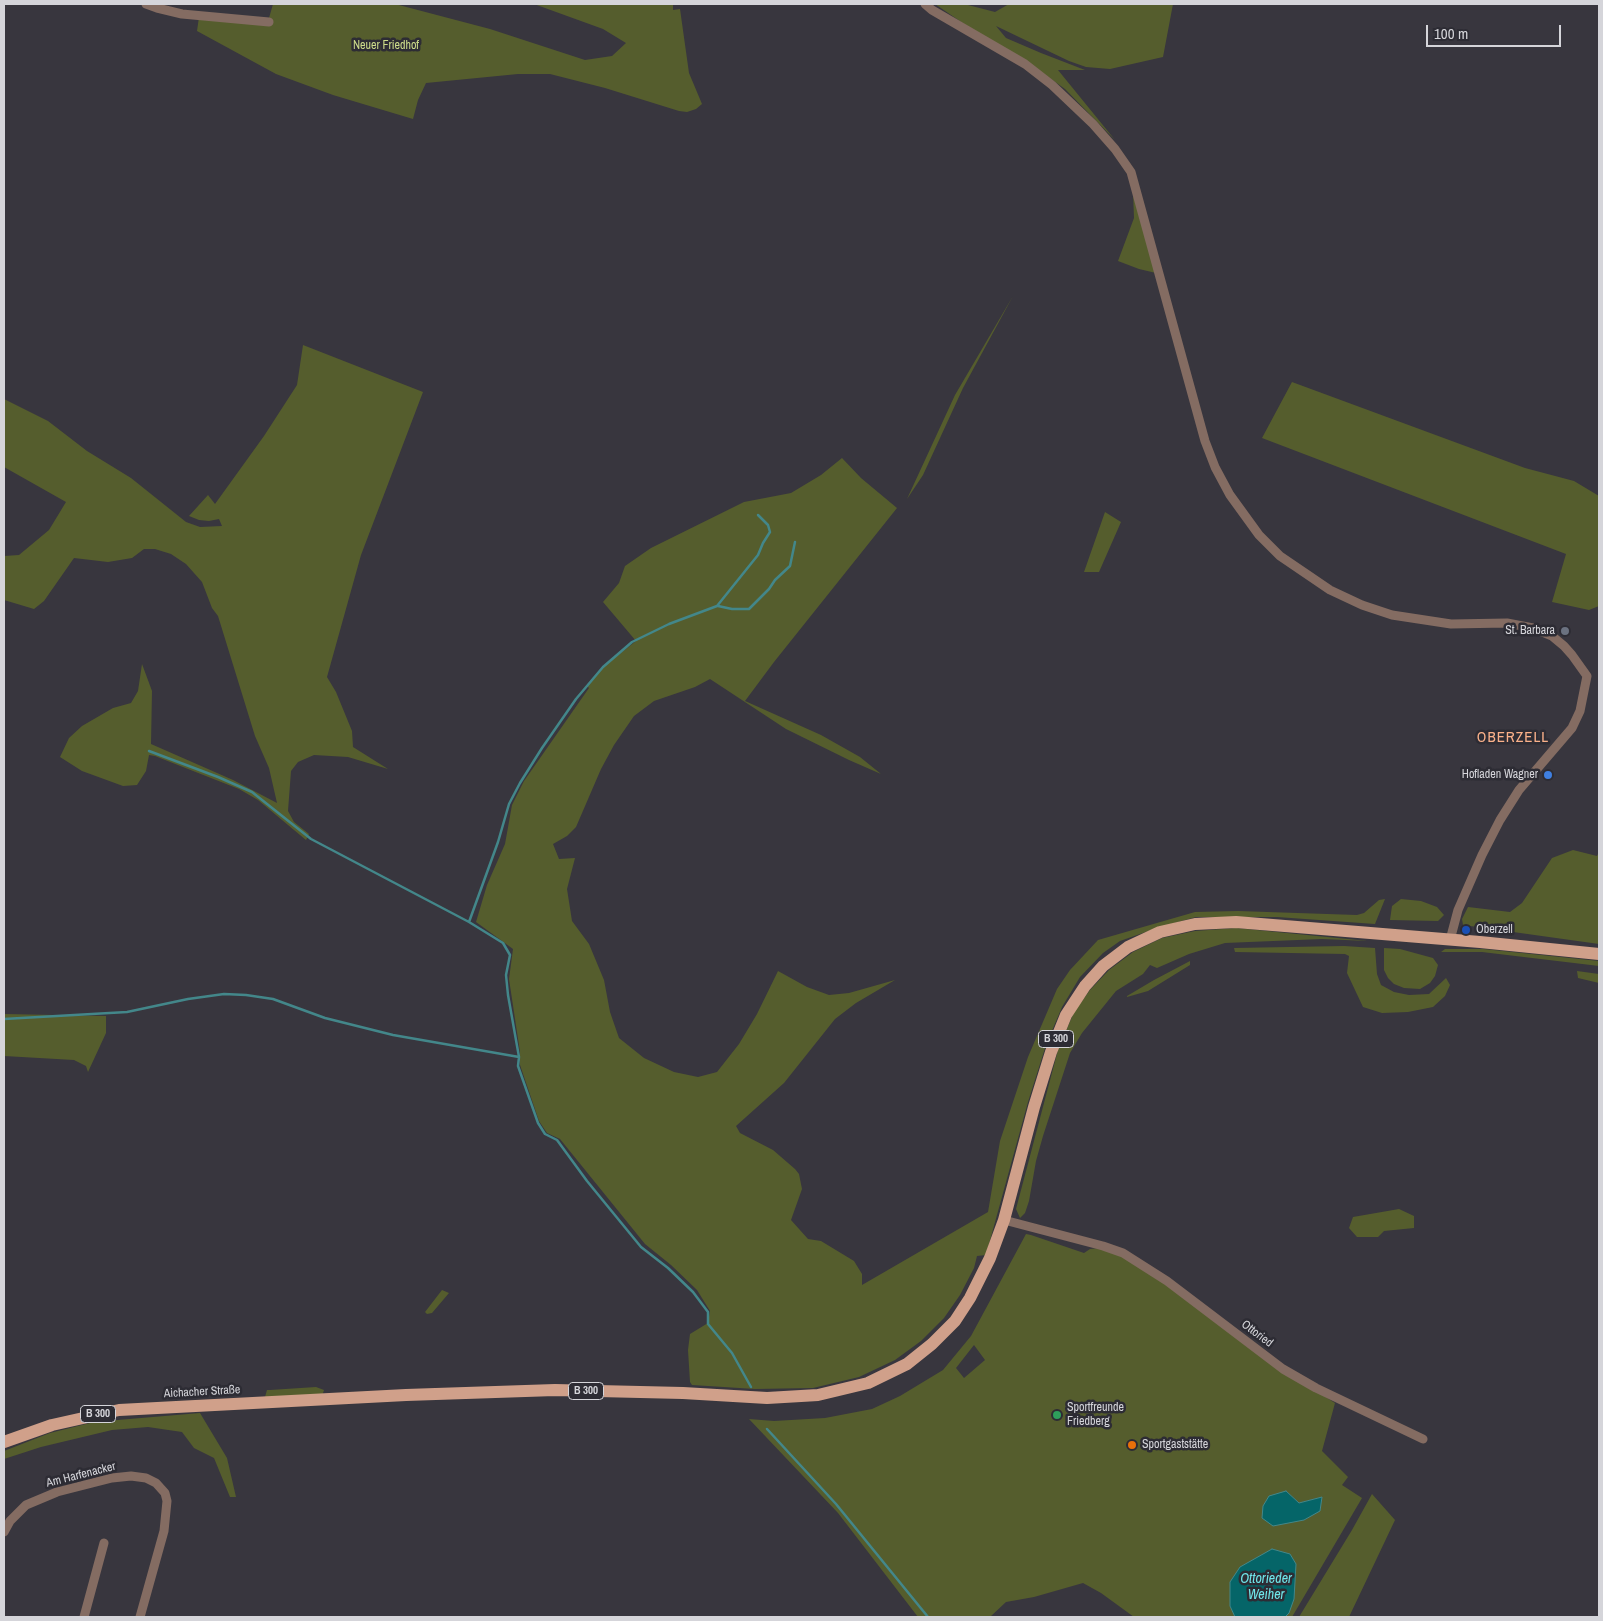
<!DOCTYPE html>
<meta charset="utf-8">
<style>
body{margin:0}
#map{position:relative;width:1603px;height:1621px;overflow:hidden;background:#38363e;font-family:"Archivo Narrow",sans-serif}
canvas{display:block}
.frame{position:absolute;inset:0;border:5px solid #d5d5da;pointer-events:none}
.scale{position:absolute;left:1426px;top:25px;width:135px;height:22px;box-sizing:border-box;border:2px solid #d5d5da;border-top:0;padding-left:6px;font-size:15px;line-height:18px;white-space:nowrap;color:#d5d5da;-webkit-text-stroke:4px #2d2c34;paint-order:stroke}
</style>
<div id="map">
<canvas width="1603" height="1621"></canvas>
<div class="frame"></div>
<div class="scale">100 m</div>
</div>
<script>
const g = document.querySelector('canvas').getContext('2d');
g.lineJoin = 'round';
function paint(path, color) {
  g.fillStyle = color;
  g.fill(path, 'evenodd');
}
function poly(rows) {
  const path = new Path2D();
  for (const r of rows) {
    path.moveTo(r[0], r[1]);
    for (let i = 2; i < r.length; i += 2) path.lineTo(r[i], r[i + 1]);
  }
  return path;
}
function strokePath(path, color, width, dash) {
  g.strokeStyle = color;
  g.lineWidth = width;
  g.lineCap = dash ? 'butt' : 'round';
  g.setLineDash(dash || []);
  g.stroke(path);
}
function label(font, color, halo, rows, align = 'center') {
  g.font = font + ' "Archivo Narrow",sans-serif';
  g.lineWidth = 5;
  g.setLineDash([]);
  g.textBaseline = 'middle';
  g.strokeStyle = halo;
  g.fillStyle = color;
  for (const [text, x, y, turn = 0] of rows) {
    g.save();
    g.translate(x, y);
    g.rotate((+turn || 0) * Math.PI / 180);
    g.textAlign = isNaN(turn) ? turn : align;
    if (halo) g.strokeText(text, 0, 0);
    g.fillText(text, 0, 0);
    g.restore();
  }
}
paint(poly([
 [273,4,395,4,490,29,585,60,612,56,626,43,603,29,534,4,673,4,673,10,680,9,689,73,702,104,696,109,687,112,679,111,605,88,550,74,518,74,426,83,418,100,413,119,333,95,276,74,197,31,199,17,267,25],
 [935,4,964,4,995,12,1009,4,1173,4,1163,57,1110,69,1086,67,1069,61,996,26,1006,38,1041,53,1085,70,1058,70,1115,140,1065,89,1026,61,970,28],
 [1133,192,1156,273,1139,269,1118,261,1134,218],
 [1013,296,963,388,923,475,907,499,955,395],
 [303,345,423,392,361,555,327,677,336,692,352,731,353,747,388,769,348,757,314,755,298,762,291,771,288,811,294,822,309,834,306,840,258,800,239,789,155,756,149,755,146,771,137,785,123,786,82,771,60,757,69,738,82,726,113,708,131,703,138,691,142,664,152,691,151,744,233,780,277,803,269,768,255,736,218,616,212,608,202,582,186,564,171,554,155,549,144,549,132,558,108,562,74,558,44,601,34,609,4,600,4,556,19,555,49,530,66,502,4,467,4,399,48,421,87,451,131,478,186,522,200,527,222,526,219,519,209,521,199,520,189,516,208,495,215,504,264,436,297,385],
 [1292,382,1525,468,1574,481,1599,496,1599,606,1589,610,1552,602,1566,554,1262,438],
 [842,458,861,478,897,508,774,662,745,701,821,735,860,757,881,774,849,760,786,729,710,679,695,687,654,701,634,716,614,745,601,769,576,827,567,836,553,844,559,859,575,858,567,889,572,921,589,944,604,980,610,1012,619,1038,644,1058,674,1072,698,1077,717,1072,739,1044,757,1014,778,971,807,987,829,995,849,993,895,980,856,1003,835,1019,784,1083,736,1126,740,1133,773,1150,795,1169,799,1174,802,1189,791,1220,808,1239,821,1241,854,1261,862,1274,862,1285,988,1212,1000,1141,1028,1057,1057,989,1070,970,1098,940,1195,912,1238,911,1357,915,1364,913,1379,900,1385,899,1375,924,1277,917,1196,917,1160,927,1120,941,1103,953,1080,977,1062,1007,1046,1045,1028,1102,986,1255,977,1256,974,1268,960,1295,944,1318,921,1341,895,1360,859,1377,813,1388,755,1389,692,1385,690,1382,688,1350,690,1334,708,1323,710,1311,697,1290,671,1265,645,1244,560,1139,547,1133,539,1121,520,1065,520,1052,509,979,513,949,476,922,487,885,505,844,512,805,524,781,589,688,587,686,603,667,636,641,603,602,619,583,625,566,651,548,744,502,791,493,821,475],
 [1105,512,1121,522,1099,572,1084,572],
 [1573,850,1597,856,1599,852,1599,944,1463,925,1462,919,1468,907,1510,912,1522,903,1552,858],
 [1401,899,1421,901,1437,907,1444,915,1438,921,1390,920,1392,906],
 [1236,928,1368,941,1322,939,1225,943,1189,954,1157,968,1150,965,1143,974,1116,991,1082,1033,1070,1053,1043,1136,1036,1161,1029,1201,1025,1213,1020,1218,1016,1209,1058,1050,1074,1012,1090,990,1109,970,1133,952,1162,938,1195,931],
 [1344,946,1375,948,1377,974,1381,985,1394,992,1409,995,1429,994,1446,978,1450,985,1445,996,1433,1007,1408,1012,1382,1013,1363,1007,1347,973,1349,956,1345,954,1235,952,1234,948],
 [1384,948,1400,949,1433,958,1438,965,1435,976,1430,983,1420,989,1404,988,1394,984,1388,978,1384,970],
 [1445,949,1483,949,1599,961,1599,966,1482,952,1441,952],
 [1190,961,1190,965,1148,991,1127,997,1127,996,1154,980],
 [1577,971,1599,974,1599,983,1578,978],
 [4,1014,106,1016,106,1033,88,1072,86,1066,74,1060,4,1056],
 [1399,1209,1414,1216,1414,1228,1384,1231,1378,1237,1357,1237,1349,1228,1353,1217],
 [1026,1234,1031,1235,1084,1253,1090,1249,1100,1248,1119,1255,1147,1270,1252,1350,1335,1403,1322,1451,1348,1477,1342,1485,1362,1498,1292,1617,1285,1617,1289,1613,1230,1606,1235,1617,1134,1617,1101,1593,1083,1583,1034,1597,1006,1602,990,1617,918,1617,838,1513,749,1419,774,1421,825,1418,872,1409,900,1396,943,1370,971,1336],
 [974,1345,985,1360,964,1378,956,1368],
 [1286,1491,1299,1503,1322,1497,1262,1518],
 [442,1290,449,1293,432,1313,427,1314,425,1312],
 [316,1387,324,1390,322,1396,265,1397,267,1390,270,1390],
 [200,1413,227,1458,236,1497,230,1497,214,1458,194,1448,182,1432,148,1427,112,1430,41,1447,4,1459,4,1451,50,1433,94,1422],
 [1372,1494,1395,1520,1349,1617,1299,1617,1352,1530]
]), '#555d2d');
const water = poly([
 [1286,1491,1299,1503,1322,1497,1320,1511,1304,1520,1273,1526,1262,1518,1263,1506,1269,1496,1286,1491],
 [1272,1549,1290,1554,1296,1564,1294,1599,1289,1613,1285,1617,1235,1617,1230,1606,1230,1582,1240,1567,1272,1549]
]);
paint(water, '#056568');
strokePath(water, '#43878a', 1);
strokePath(poly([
 [718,606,732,609,749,609,769,589,775,580,790,566,795,542],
 [149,751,218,777,252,792,311,839,469,922],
 [4,1019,127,1012,188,999,224,994,246,995,273,999,325,1018,393,1035,519,1057],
 [751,1387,732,1353,708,1324,708,1312,693,1292,668,1268,641,1247,587,1181,557,1140,545,1134,538,1123,518,1066,519,1057,508,995,506,975,510,955,503,943,469,922,498,842,509,804,520,783,542,748,576,699,603,667,632,642,669,624,717,606,758,555,763,543,770,532,768,525,758,515],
 [767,1429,836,1504,928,1617]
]), '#43878a', 2.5);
strokePath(poly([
 [146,4,157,8,182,14,269,22],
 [925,4,932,10,1025,64,1052,85,1093,124,1115,149,1131,172,1205,441,1215,467,1230,495,1259,535,1280,556,1330,590,1362,605,1392,615,1451,624,1507,623,1533,628,1552,636,1564,646,1572,655,1587,676,1580,711,1572,728,1519,790,1500,820,1482,855,1458,910,1450,940],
 [1004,1220,1103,1246,1123,1253,1167,1281,1283,1369,1316,1388,1423,1439],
 [4,1532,10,1521,26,1505,57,1492,112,1478,131,1476,146,1478,156,1483,165,1493,167,1501,164,1531,140,1617],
 [84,1617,104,1543]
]), '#846c62', 9);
strokePath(poly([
 [4,1442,52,1425,119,1410,406,1395,555,1390,683,1393,767,1398,818,1395,868,1383,907,1364,932,1344,955,1321,970,1298,990,1258,1004,1220,1034,1107,1051,1052,1066,1015,1085,986,1103,966,1128,947,1160,932,1195,924,1236,922,1480,942,1599,954]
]), '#d0a08a', 12);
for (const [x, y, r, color] of [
 [1565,631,5,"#6b7280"],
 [1548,775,5,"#3f7fe0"],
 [1466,930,5,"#1a4fb4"],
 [1057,1415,5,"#2e9e5b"],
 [1132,1445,5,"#e8710a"]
]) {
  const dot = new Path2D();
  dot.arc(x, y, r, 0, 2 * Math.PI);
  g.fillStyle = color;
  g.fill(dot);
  strokePath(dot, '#2d2c34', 2);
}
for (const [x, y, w] of [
 [1056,1039,35],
 [586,1391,35],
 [98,1414,35]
]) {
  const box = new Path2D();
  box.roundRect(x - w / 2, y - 8.5, w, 17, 4);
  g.fillStyle = '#2d2c34';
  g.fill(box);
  strokePath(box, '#d5d5da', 1);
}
label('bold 11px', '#d5d5da', null, [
 ["B 300",1056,1039],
 ["B 300",586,1391],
 ["B 300",98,1414]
]);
label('12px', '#cddc8a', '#2d2c34', [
 ["Neuer Friedhof",386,46]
]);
label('12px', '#d5d5da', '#2d2c34', [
 ["St. Barbara",1555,631,"right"],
 ["Hofladen Wagner",1538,775,"right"],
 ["Oberzell",1476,930],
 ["Sportfreunde",1067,1408],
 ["Friedberg",1067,1422],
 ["Sportgaststätte",1142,1445]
], 'left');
label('12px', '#d5d5da', '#2d2c34', [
 ["Ottoried",1257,1334,37],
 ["Aichacher Straße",202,1392,-3],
 ["Am Harfenacker",81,1475,-14]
]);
label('italic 14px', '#6fe6ea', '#2d2c34', [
 ["Ottorieder",1266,1579],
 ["Weiher",1266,1595]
]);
g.letterSpacing = '1px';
label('15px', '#fab18a', '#2d2c34', [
 ["OBERZELL",1513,738]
]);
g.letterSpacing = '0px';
</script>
